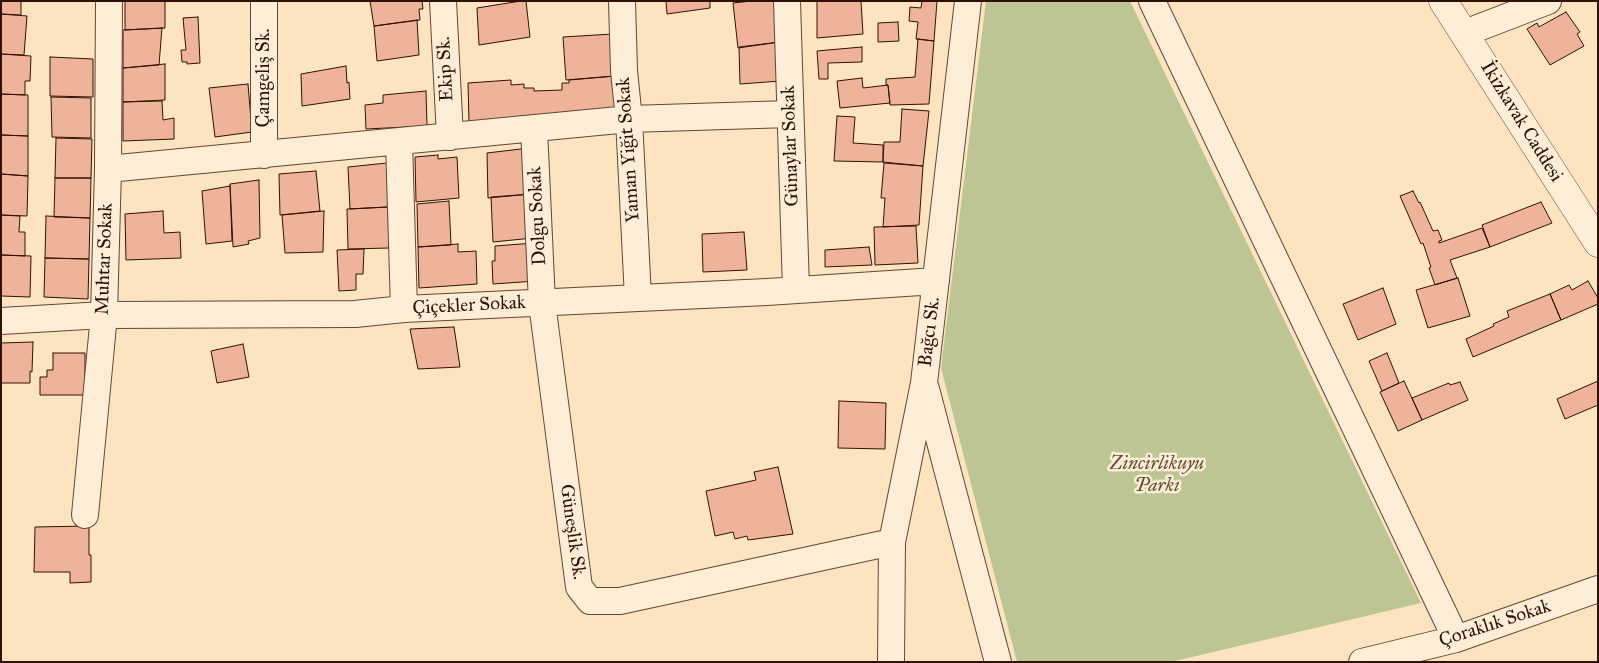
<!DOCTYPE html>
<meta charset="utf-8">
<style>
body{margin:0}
#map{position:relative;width:1599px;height:663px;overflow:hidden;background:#fde4c1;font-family:"IM FELL Great Primer",serif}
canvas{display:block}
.frame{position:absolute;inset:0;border:2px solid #301106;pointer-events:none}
</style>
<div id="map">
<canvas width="1599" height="663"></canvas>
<div class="frame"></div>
</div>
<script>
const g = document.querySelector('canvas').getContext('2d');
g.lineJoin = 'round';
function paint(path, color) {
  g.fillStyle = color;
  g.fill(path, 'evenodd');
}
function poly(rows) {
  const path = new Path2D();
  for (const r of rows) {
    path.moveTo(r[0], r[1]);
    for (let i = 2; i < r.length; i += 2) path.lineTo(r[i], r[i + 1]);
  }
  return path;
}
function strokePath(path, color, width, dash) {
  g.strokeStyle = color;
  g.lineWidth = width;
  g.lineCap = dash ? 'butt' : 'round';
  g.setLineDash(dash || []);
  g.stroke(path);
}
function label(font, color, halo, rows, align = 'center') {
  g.font = font + ' "IM FELL Great Primer",serif';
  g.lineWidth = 5;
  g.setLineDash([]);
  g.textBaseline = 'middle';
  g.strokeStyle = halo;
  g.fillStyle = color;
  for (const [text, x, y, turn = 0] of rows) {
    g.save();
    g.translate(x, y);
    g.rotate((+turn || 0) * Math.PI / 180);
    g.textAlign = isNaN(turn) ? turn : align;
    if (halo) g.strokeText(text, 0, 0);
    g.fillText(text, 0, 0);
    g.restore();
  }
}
paint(poly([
 [986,1,1130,1,1421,603,1171,662,1017,662,941,368]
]), '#bdc594');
const building = poly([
 [1,1,21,1,21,15,1,14,1,1],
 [125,1,165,1,165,28,125,30,125,1],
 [370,1,422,1,423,9,419,9,420,20,374,26,370,1],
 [521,1,526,1,530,37,479,45,477,8,521,1],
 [666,1,710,1,710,8,667,14,666,1],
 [752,1,778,1,786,41,738,48,733,3,752,1],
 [817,1,861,1,863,34,817,38,817,1],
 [922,1,937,1,934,41,916,39,918,22,909,21,910,7,921,8,922,1],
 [1566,12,1580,32,1577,34,1584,46,1550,65,1527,29,1537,23,1539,27,1566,12],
 [1,14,27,16,24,55,1,54,1,14],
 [198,17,200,63,187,64,187,62,182,62,181,50,186,50,183,18,198,17],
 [417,20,419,55,377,61,374,26,417,20],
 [898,22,899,41,878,42,878,23,898,22],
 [162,28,159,65,123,68,123,30,162,28],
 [613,34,615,76,566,80,563,37,613,34],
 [918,39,934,41,929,104,890,105,888,85,886,85,886,79,915,77,918,39],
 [780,42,780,81,740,84,739,47,780,42],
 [862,47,862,62,828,63,828,79,819,79,817,51,862,47],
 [1,54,31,56,30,81,25,81,25,95,1,94,1,54],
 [50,57,93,59,93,97,50,96,50,57],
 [165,64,165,100,123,102,123,68,165,64],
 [346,66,347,83,349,82,350,99,302,106,301,74,346,66],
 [615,76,616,115,469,123,468,83,511,80,511,85,524,84,524,88,534,88,534,91,562,90,562,83,569,83,569,80,615,76],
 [862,78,863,88,888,85,890,103,840,108,837,81,862,78],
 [248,84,252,132,215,137,209,88,248,84],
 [426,91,427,126,366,129,365,105,383,103,383,95,426,91],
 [1,94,28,95,28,136,1,135,1,94],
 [51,97,91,98,91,138,52,137,51,97],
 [162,101,163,120,174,118,174,139,123,141,123,102,162,101],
 [902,109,929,111,923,166,883,162,884,142,900,142,902,109],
 [837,116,855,117,853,143,883,145,883,162,834,161,837,116],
 [1,135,28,136,28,176,1,174,1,135],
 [56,138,92,139,91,178,55,178,56,138],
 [529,148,531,194,488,198,487,153,529,148],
 [438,155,438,159,457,157,459,198,416,202,415,157,438,155],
 [387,163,388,207,350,209,348,167,387,163],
 [884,163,923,166,919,225,883,227,885,198,881,198,884,163],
 [316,171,320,211,280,215,279,174,316,171],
 [1,174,28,176,27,216,1,215,1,174],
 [55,178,91,178,90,218,54,217,55,178],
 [259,180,260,238,248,241,249,244,233,247,230,184,259,180],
 [230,186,232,241,206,244,202,191,230,186],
 [1413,191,1419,203,1420,202,1433,231,1438,230,1442,240,1439,241,1439,243,1482,228,1490,247,1450,260,1457,278,1435,285,1429,268,1431,267,1423,243,1421,244,1400,196,1413,191],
 [531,194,533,238,493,242,491,197,531,194],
 [449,201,451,245,418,247,417,204,449,201],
 [1541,202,1552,223,1490,247,1482,225,1541,202],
 [388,207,389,248,348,249,347,209,388,207],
 [163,211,164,233,180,232,181,258,126,260,125,214,163,211],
 [324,211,323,252,285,253,282,215,324,211],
 [1,215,20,216,19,232,25,232,25,256,1,255,1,215],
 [46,216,90,218,89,259,45,258,46,216],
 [916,226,918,263,875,265,874,227,916,226],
 [744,232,747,270,703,272,702,234,744,232],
 [534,243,536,281,493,284,492,261,495,261,495,246,534,243],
 [458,244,458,252,476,251,477,284,419,288,418,247,458,244],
 [869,247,872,265,825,267,825,250,869,247],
 [364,249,363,274,356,274,356,290,339,291,337,250,364,249],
 [1,255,31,256,30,297,1,296,1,255],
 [45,258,89,259,88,299,44,297,45,258],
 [1458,278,1470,316,1428,328,1416,290,1458,278],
 [1588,281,1598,298,1598,304,1561,320,1550,294,1569,285,1572,290,1588,281],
 [1383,288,1396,324,1358,340,1343,304,1383,288],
 [1550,294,1561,320,1473,357,1466,339,1494,326,1493,324,1509,317,1507,311,1550,294],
 [454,327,460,367,418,369,410,329,454,327],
 [33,342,32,372,30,371,30,383,1,383,1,343,33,342],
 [243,344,249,377,217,383,211,351,243,344],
 [53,353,85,353,85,395,40,395,40,377,47,377,47,370,53,370,53,353],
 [1387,353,1399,383,1382,391,1369,361,1387,353],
 [1404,381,1422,420,1398,431,1380,392,1404,381],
 [1598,381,1598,405,1565,419,1557,399,1598,381],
 [1460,382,1468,400,1422,420,1412,398,1449,383,1450,385,1460,382],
 [839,401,886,403,885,449,838,448,839,401],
 [778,467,793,534,748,540,747,536,735,539,733,532,715,536,706,491,756,480,754,472,778,467],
 [89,526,89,555,91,555,91,582,70,583,70,572,34,572,35,527,89,526]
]);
paint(building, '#efb399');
strokePath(building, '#301106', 1);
const minor = poly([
 [264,1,264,155],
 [443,1,450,137],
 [622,1,624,71,629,119,638,298],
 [787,1,796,290],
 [1152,1,1456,639],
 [1465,33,1548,1],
 [534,129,542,303,579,587,590,601,620,601,892,542],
 [399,142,404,309],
 [108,169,629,119,790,114],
 [1,321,104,315,355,314,404,309,767,292,936,281],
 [926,389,998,662],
 [85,515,104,315,108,169,109,1],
 [891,662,892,542,924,383,968,1],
 [1362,662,1456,639,1598,589]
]);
const tertiary = poly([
 [1443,1,1598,243]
]);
strokePath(minor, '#634635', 28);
strokePath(tertiary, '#634635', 29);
strokePath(minor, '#feedd7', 26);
strokePath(tertiary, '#feedd7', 28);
label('19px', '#301106', '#feedd7', [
 ["Ekip Sk.",446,69,-93],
 ["Çamgeliş Sk.",264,78,-90],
 ["İkizkavak Caddesi",1521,122,58],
 ["Günaylar Sokak",791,146,-92],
 ["Yaman Yiğit Sokak",629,150,-94],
 ["Dolgu Sokak",538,216,-93],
 ["Muhtar Sokak",105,259,-88],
 ["Çiçekler Sokak",469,306,-3],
 ["Bağcı Sk.",930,332,-83],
 ["Güneşlik Sk.",572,532,82],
 ["Çoraklık Sokak",1495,624,-18]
]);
label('italic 19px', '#615038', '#feedd7', [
 ["Zincirlikuyu",1157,464],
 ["Parkı",1157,486]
]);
</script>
